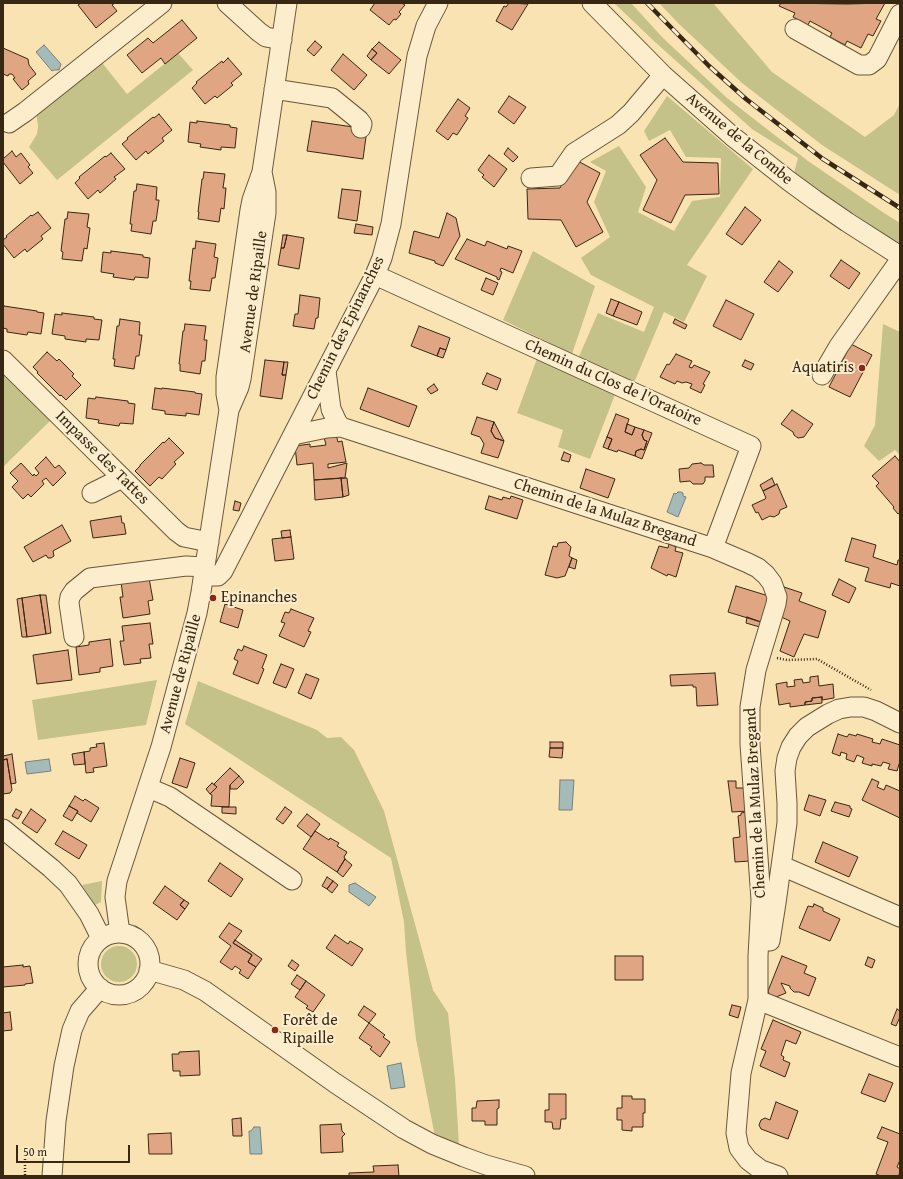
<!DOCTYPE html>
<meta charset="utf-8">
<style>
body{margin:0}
#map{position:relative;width:903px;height:1179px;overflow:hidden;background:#fae3b2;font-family:"Gentium Book Plus",serif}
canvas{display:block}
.frame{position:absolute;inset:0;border:4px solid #382813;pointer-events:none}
.scale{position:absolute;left:16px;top:1145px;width:114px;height:18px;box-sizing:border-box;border:2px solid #382813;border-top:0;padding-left:5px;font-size:12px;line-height:14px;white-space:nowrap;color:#382813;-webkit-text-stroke:3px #fcedcd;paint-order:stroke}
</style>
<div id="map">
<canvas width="903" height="1179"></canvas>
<div class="frame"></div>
<div class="scale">50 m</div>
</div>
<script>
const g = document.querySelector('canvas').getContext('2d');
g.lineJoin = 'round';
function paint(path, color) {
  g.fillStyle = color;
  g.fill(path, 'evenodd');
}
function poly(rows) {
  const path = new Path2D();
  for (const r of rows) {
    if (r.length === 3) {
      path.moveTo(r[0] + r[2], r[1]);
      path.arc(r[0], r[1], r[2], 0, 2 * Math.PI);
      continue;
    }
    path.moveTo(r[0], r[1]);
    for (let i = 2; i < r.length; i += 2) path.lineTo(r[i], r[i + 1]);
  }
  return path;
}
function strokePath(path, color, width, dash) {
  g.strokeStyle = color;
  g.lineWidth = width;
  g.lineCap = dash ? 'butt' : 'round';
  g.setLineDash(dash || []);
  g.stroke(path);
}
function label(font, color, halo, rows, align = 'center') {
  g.font = font + ' "Gentium Book Plus",serif';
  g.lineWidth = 4;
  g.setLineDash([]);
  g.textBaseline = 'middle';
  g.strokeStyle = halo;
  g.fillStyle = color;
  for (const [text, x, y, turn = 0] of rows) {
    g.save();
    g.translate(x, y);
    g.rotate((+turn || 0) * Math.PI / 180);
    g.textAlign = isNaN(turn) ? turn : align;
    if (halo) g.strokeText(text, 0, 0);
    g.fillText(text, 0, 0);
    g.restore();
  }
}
paint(poly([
 [614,3,631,3,663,38,727,98,808,161,884,213,900,223,900,245,794,173,798,158,752,129,655,42],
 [659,3,713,3,772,72,865,137,894,115,900,103,900,195,822,145,742,83,679,24],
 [178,53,193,70,57,180,29,147,37,134,38,126,36,111,99,59,127,94],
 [667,96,753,169,687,265,707,276,684,322,664,312,633,385,577,361,598,313,644,332,654,307,591,275,581,258,610,237,594,202,606,171,590,162,619,146,646,187,638,212,674,231,692,201,720,197,721,158,686,157,670,130,649,141,644,131],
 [533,251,595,286,572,354,503,320],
 [883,324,900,332,900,455,895,450,879,461,864,446,875,425],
 [538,356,616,392,590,459,558,447,563,430,517,413],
 [3,369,53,418,3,467],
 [157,680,146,725,38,740,32,700],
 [198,681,317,730,327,738,341,737,354,750,384,811,433,990,448,1013,455,1079,459,1146,435,1137,416,1039,406,952,404,922,391,858,185,724],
 [102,881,101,902,95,905,82,885],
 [119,964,18]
]), '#c4c288');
const water = poly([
 [44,45,61,64,59,70,54,70,52,71,36,52,44,45],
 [678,492,681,492,683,493,683,496,686,497,678,517,667,512,674,493,676,494,678,492],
 [49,759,51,771,27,774,25,762,49,759],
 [560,780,574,780,572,810,559,810,560,780],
 [355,883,376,897,369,906,349,892,349,885,355,883],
 [401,1063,405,1087,391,1089,387,1066,401,1063],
 [254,1127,260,1127,262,1154,250,1154,249,1131,251,1131,254,1127]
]);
paint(water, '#a5bbb9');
strokePath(water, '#798077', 1);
const building = poly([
 [81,3,115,3,112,5,117,11,96,28,78,5,81,3],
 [375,3,402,3,405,5,399,12,401,14,396,20,394,19,389,25,370,10,375,3],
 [509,3,528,4,512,30,496,21,504,6,506,7,509,3],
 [781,3,847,4,885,3,876,19,881,21,873,36,868,34,861,48,847,41,845,45,830,37,832,33,810,21,808,25,793,17,795,13,779,6,781,3],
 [182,20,197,38,165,64,161,58,142,73,127,55,148,38,153,43,182,20],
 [315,41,322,47,314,56,307,50,315,41],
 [379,42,401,60,389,74,371,60,377,53,372,49,379,42],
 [3,48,28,59,29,65,36,74,28,81,29,84,22,90,13,79,15,78,12,74,9,74,8,76,3,74,3,48],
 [372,49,377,53,371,60,367,56,372,49],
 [343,54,367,75,354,90,331,70,343,54],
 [228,58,242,74,231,83,233,85,217,98,215,96,205,104,192,88,197,83,196,82,222,61,223,63,228,58],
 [509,96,526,107,514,124,498,112,509,96],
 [458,99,470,108,465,116,468,118,457,135,453,133,448,140,436,131,458,99],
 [159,114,172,130,162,138,164,141,148,154,146,151,136,160,122,144,128,139,127,138,153,117,154,118,159,114],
 [197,121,230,125,230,127,237,128,235,148,221,147,221,150,200,147,201,144,188,142,190,122,197,123,197,121],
 [312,121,367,129,363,159,307,151,312,121],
 [665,138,683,162,718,163,719,194,685,195,671,223,643,210,657,180,640,155,665,138],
 [508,148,518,157,513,162,504,154,508,148],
 [12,151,16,157,21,153,30,165,28,167,33,173,20,184,3,162,3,159,12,151],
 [111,153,125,169,114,177,116,179,100,193,98,190,88,199,75,183,80,178,79,177,105,156,106,157,111,153],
 [489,155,507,169,494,187,482,177,484,175,478,170,489,155],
 [574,159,600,173,587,202,603,232,576,247,561,220,528,219,527,189,560,188,574,159],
 [204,172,225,174,223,188,226,188,224,209,221,208,219,222,198,219,199,212,198,212,202,179,203,179,204,172],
 [137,184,157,187,156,200,159,200,156,221,153,221,151,234,131,231,132,224,130,224,134,191,136,191,137,184],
 [342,189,361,191,357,221,338,218,342,189],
 [745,207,761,220,742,245,726,234,745,207],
 [38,212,51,228,41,236,43,239,27,252,25,249,14,258,3,244,3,240,7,237,6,236,31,215,32,216,38,212],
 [68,212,89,214,87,227,90,228,87,249,84,248,82,261,62,259,63,252,61,251,65,219,67,219,68,212],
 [447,213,456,218,460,236,443,266,435,263,435,261,409,253,414,231,439,238,447,213],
 [356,224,373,227,372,235,354,233,356,224],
 [283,235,287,235,284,248,281,248,283,235],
 [287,235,304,238,299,269,278,265,281,248,284,248,287,235],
 [467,239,485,246,487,241,507,249,508,246,522,251,513,273,501,268,500,271,502,272,499,280,497,279,497,277,455,259,467,239],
 [196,241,216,244,214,257,218,258,215,278,212,278,210,291,190,289,191,281,189,281,193,248,195,249,196,241],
 [111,251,143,255,143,257,150,258,148,278,135,277,134,280,113,277,114,274,101,272,103,252,111,253,111,251],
 [841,260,860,273,849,289,830,276,841,260],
 [779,261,793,272,778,292,764,282,779,261],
 [486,278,498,283,493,295,481,290,486,278],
 [300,295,320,298,318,318,316,318,314,329,293,326,295,314,298,314,300,295],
 [611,299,619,302,613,316,606,313,611,299],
 [726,300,754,314,741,340,713,326,726,300],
 [619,302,642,312,637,325,613,316,619,302],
 [4,306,37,311,37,312,44,313,41,334,28,332,27,335,7,332,7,329,3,328,3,307,4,306],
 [62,313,94,317,94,319,102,320,99,340,86,339,86,342,65,339,65,336,52,334,55,314,62,315,62,313],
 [120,319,140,322,139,335,142,335,139,356,136,356,134,369,114,366,115,359,113,359,117,326,119,326,120,319],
 [675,319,687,325,685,329,673,323,675,319],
 [185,324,206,326,204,340,207,340,205,361,202,361,200,374,180,371,180,364,179,364,183,331,184,331,185,324],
 [419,326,450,338,446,350,440,348,437,356,411,346,419,326],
 [851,344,872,355,850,397,829,387,851,344],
 [440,348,446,350,443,358,437,356,440,348],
 [47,352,57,361,59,359,74,374,72,376,81,385,66,400,61,395,60,396,37,373,38,372,33,367,47,352],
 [676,354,692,361,689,367,692,368,694,365,710,372,703,384,705,385,701,393,690,388,692,384,686,382,682,383,677,381,675,384,660,377,667,364,669,365,676,354],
 [265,360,284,362,282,375,286,375,282,399,260,396,265,360],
 [745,360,754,364,751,370,742,366,745,360],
 [284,362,288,362,286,375,282,375,284,362],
 [487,373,501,379,497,390,482,384,487,373],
 [434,384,438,390,431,394,427,389,434,384],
 [155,388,162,389,162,388,195,392,195,393,202,394,199,415,186,413,186,416,165,414,165,411,152,409,155,388],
 [368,388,417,406,409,427,360,409,368,388],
 [96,397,128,401,128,403,135,404,133,424,120,423,119,426,98,423,99,420,86,418,88,398,95,399,96,397],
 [792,410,813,424,804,437,798,438,794,435,793,432,781,424,792,410],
 [616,414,629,419,625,432,632,435,635,427,644,430,642,435,644,440,647,441,644,450,641,449,636,451,635,456,618,450,617,452,608,449,612,439,607,437,616,414],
 [477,417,494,422,491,431,495,438,504,441,498,458,481,453,484,444,480,437,471,434,477,417],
 [494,422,504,441,495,438,491,431,494,422],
 [627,424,635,427,632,435,625,432,627,424],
 [644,430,652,433,642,459,635,456,636,451,641,449,644,450,647,441,644,440,642,435,644,430],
 [336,434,338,442,342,441,346,462,328,464,328,468,347,463,345,478,314,480,313,463,297,465,295,446,310,444,310,447,326,445,324,437,336,434],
 [607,437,612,439,608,449,603,447,607,437],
 [169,438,184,453,174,462,176,464,162,479,159,477,150,486,135,471,140,466,140,465,163,442,164,443,169,438],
 [564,452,571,455,569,462,561,460,564,452],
 [895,456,900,462,900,513,898,514,893,508,894,507,876,486,879,483,872,476,895,456],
 [46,457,55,468,59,465,66,473,53,486,46,478,42,481,44,484,31,497,28,494,23,499,12,487,18,481,10,473,21,463,33,476,34,474,36,476,39,473,35,468,46,457],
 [701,463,704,465,713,465,714,477,705,477,705,481,703,484,693,484,690,481,680,482,679,469,689,468,692,464,701,463],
 [586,469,615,479,608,498,580,488,586,469],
 [341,478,347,478,349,495,343,497,341,478],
 [341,478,343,497,315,500,314,480,341,478],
 [772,478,775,485,763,491,760,485,772,478],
 [777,484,787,507,780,510,779,514,774,517,770,516,762,520,758,512,756,513,752,505,765,499,766,498,763,491,777,484],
 [489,496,502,500,503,497,510,499,511,496,523,500,517,519,485,509,489,496],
 [235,501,241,503,239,511,233,510,235,501],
 [121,516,122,523,124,523,126,534,93,538,90,521,121,516],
 [62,525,71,541,53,551,54,556,51,558,48,558,46,555,33,562,24,547,62,525],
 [290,530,291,537,282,538,281,531,290,530],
 [291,537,294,559,275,561,272,539,291,537],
 [852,538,876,545,873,557,897,565,898,560,900,560,900,586,891,583,890,588,865,581,869,568,845,561,852,538],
 [566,542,571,547,569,556,572,558,565,576,557,578,545,575,553,546,557,547,558,543,566,542],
 [669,544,676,547,675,551,683,553,676,577,668,574,667,576,651,568,659,546,668,548,669,544],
 [572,558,577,560,575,569,569,567,572,558],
 [149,578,153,600,148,601,150,614,123,618,120,597,123,597,121,582,149,578],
 [839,579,856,588,849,603,832,595,839,579],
 [736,586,772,597,764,623,728,612,736,586],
 [784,587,802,593,799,601,826,611,818,638,804,634,794,657,780,651,790,621,779,616,784,587],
 [40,595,46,634,27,637,22,598,40,595],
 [40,595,46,595,51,633,46,634,40,595],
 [22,598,27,637,22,637,17,599,22,598],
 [225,604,243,610,238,628,220,622,225,604],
 [291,609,314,618,308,631,311,632,304,647,279,636,285,623,281,622,285,612,289,613,291,609],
 [747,617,764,623,763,628,746,623,747,617],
 [150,623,153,644,149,644,151,658,140,659,141,663,124,665,120,641,124,641,122,626,150,623],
 [110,639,113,666,100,668,100,672,79,675,76,647,89,645,89,642,110,639],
 [244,646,267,655,262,668,264,669,258,684,233,674,238,661,234,659,238,649,242,651,244,646],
 [68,650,72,680,37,684,33,655,68,650],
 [281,664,294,669,286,688,273,683,281,664],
 [715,673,718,705,697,706,696,687,693,687,693,685,671,686,670,675,715,673],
 [306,674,319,679,311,699,298,693,306,674],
 [818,676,819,686,833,684,834,698,822,700,822,697,812,698,812,701,805,702,805,705,790,707,790,703,779,705,776,684,787,682,787,687,795,686,794,680,802,679,803,683,810,682,810,677,818,676],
 [822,697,822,703,805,705,805,702,812,701,812,698,822,697],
 [838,734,847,737,849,734,856,736,857,734,873,739,872,742,880,744,882,739,900,745,900,761,897,771,888,769,890,764,883,762,881,766,872,764,872,766,862,763,864,758,857,755,854,762,846,759,847,754,841,752,840,756,832,753,838,734],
 [550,742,563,742,563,748,550,748,550,742],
 [104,743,107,766,93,768,94,772,86,773,84,752,90,751,90,748,97,747,96,744,104,743],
 [550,748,563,748,562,758,549,757,550,748],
 [84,752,85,764,74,765,72,754,84,752],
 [12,754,16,783,11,784,7,759,3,760,3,756,12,754],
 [180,758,195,763,187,788,172,783,180,758],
 [7,759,12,790,10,793,3,794,3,760,7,759],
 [230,768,239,776,230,785,229,807,211,806,212,795,210,794,217,787,214,784,230,768],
 [239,776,244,782,237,789,230,789,230,785,239,776],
 [872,779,879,782,877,787,884,790,886,785,900,791,900,818,862,800,872,779],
 [728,781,736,781,736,788,746,788,748,811,732,812,728,781],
 [212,783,217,787,210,794,206,789,212,783],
 [809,795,826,800,820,816,804,810,809,795],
 [75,796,83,801,85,799,99,808,91,822,77,813,78,811,69,806,75,796],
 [835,802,850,806,850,808,852,809,849,817,831,811,835,802],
 [69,806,78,811,72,821,63,816,69,806],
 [222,807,236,807,236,814,222,813,222,807],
 [285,807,292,812,283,824,276,819,285,807],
 [16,809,22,812,18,819,12,816,16,809],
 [31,809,46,820,37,833,22,823,31,809],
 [746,812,750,861,735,862,733,838,740,837,738,816,741,815,741,813,746,812],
 [307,814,320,824,311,837,297,826,307,814],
 [63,831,87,845,79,859,55,844,63,831],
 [315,831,329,840,330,838,339,843,337,846,347,852,344,857,345,859,337,872,303,849,315,831],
 [823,842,858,857,849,877,815,862,823,842],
 [345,859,352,865,343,877,337,872,345,859],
 [220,863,243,879,231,897,208,881,220,863],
 [327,877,333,881,327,889,322,886,327,877],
 [333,881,338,885,332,893,327,889,333,881],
 [165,886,184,900,180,905,185,909,177,920,153,903,165,886],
 [184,900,189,903,185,909,180,905,184,900],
 [814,904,823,908,823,911,840,919,830,941,799,928,808,906,813,907,814,904],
 [229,923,242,931,233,943,252,955,248,962,256,967,248,979,239,973,241,970,235,966,232,970,220,962,231,946,219,937,229,923],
 [335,935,348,944,350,941,363,949,352,966,326,948,335,935],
 [235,940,262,959,256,967,248,962,252,955,233,943,235,940],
 [615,956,643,956,643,980,615,980,615,956],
 [782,956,807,966,804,973,816,978,809,996,799,992,794,992,790,988,790,986,781,983,786,993,771,999,768,991,782,956],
 [868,957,875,960,872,968,865,965,868,957],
 [292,960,299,965,295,971,288,966,292,960],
 [23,965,23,967,30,966,33,983,25,984,25,985,3,987,3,967,23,965],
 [297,975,306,981,300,990,291,984,297,975],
 [306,981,325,995,313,1012,306,1008,308,1006,295,997,306,981],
 [732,1005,741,1007,738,1018,729,1015,732,1005],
 [364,1006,376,1014,369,1023,358,1015,364,1006],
 [897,1009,900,1011,900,1017,896,1026,891,1024,897,1009],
 [10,1012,12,1030,3,1031,3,1013,10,1012],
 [773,1020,801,1032,796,1044,786,1040,781,1055,784,1057,783,1060,790,1063,785,1077,760,1066,766,1051,761,1049,773,1020],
 [369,1023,385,1035,383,1037,390,1042,380,1057,370,1049,372,1047,359,1038,369,1023],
 [199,1051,200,1075,180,1076,180,1071,173,1071,172,1054,179,1054,179,1052,199,1051],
 [869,1074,893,1083,885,1102,861,1093,869,1074],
 [549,1094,566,1094,566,1119,561,1119,560,1129,553,1129,552,1122,545,1122,545,1110,549,1110,549,1094],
 [622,1096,632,1096,632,1099,645,1099,645,1113,643,1113,643,1127,632,1127,632,1131,622,1130,622,1120,617,1120,617,1108,622,1108,622,1096],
 [499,1100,499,1108,497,1109,497,1125,485,1125,485,1121,472,1121,472,1108,476,1108,477,1101,499,1100],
 [776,1102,798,1111,788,1139,761,1129,759,1125,761,1120,765,1118,770,1120,776,1102],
 [241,1118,242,1136,233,1136,232,1119,241,1118],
 [341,1124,342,1131,345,1134,342,1137,343,1152,321,1153,320,1125,341,1124],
 [882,1127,900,1134,900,1160,897,1167,900,1169,899,1176,881,1176,876,1174,888,1142,877,1138,882,1127],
 [171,1133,172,1154,149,1154,148,1134,171,1133],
 [398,1165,399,1176,349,1176,349,1173,374,1172,373,1166,398,1165]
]);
paint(building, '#e0a582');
strokePath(building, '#382813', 1);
const minor = poly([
 [227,3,259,32,266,37,282,40],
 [592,3,663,75,732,136,789,181,815,200,847,222,900,256],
 [795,29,859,65,869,65,877,59,900,14],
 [274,89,332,98,359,120,362,124,361,128],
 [9,123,25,112,162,3],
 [531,178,558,176,574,153,618,125,631,113,663,75],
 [375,275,751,446,713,548],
 [3,360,176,531,184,537,209,542],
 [326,371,331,409,337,422,341,427],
 [822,375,839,346,900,260],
 [229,410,226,394,226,377,250,210,252,200,262,172,287,3],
 [293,435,327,428,341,427,713,548,748,563,758,568,766,575,772,583,777,597,776,604,756,670,750,707,750,744,761,900,758,956,758,1000,741,1073,736,1133,739,1148,748,1160,761,1170,778,1176],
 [92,493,122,478],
 [204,575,215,576,218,576,223,571,375,275,382,258,391,224,417,56,426,26,438,3],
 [74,637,69,603,70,597,74,591,90,578,186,566,205,567],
 [149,788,170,797,292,880],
 [3,829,51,868,68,884,89,914,101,938],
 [782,866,900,917],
 [120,933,115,897,117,881,161,747,197,613,201,592,229,410,239,387,241,379,266,213,266,192,262,172],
 [119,964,31],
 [770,941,776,903,787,823,787,803,785,771,787,758,791,747,798,736,807,727,828,714,839,709,851,707,864,707,876,711,900,723],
 [149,970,184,980,205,991,335,1083,404,1129,432,1144,464,1157,486,1165,525,1176],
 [758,1000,900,1057],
 [52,1176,56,1121,64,1066,72,1030,80,1011,100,988]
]);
strokePath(minor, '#68573b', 21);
strokePath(poly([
 [777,658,787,660,817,659,871,690],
 [25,1147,25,1176]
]), '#382813', 2.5, [1, 2]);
strokePath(minor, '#fcedcd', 19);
const rail = poly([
 [647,3,709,66,746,99,823,159,900,208]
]);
strokePath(rail, '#382813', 4.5);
strokePath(rail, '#fcedcd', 3, [9]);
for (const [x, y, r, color] of [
 [862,368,4,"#8f2418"],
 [213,598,4,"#8f2418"],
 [275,1030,4,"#8f2418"]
]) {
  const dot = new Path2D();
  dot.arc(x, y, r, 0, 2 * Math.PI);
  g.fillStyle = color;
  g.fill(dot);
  strokePath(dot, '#fcedcd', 1.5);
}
label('16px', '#382813', '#fcedcd', [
 ["Avenue de la Combe",739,139,40],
 ["Avenue de Ripaille",254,292,-82],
 ["Chemin des Epinanches",346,328,-64],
 ["Chemin du Clos de l'Oratoire",613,383,24],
 ["Impasse des Tattes",102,458,45],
 ["Chemin de la Mulaz Bregand",605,513,18],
 ["Avenue de Ripaille",181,674,-75],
 ["Chemin de la Mulaz Bregand",756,803,-93]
]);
label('16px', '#382813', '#fcedcd', [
 ["Aquatiris",854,368,"right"],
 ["Epinanches",221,598],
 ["Forêt de",283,1021],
 ["Ripaille",283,1039]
], 'left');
</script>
